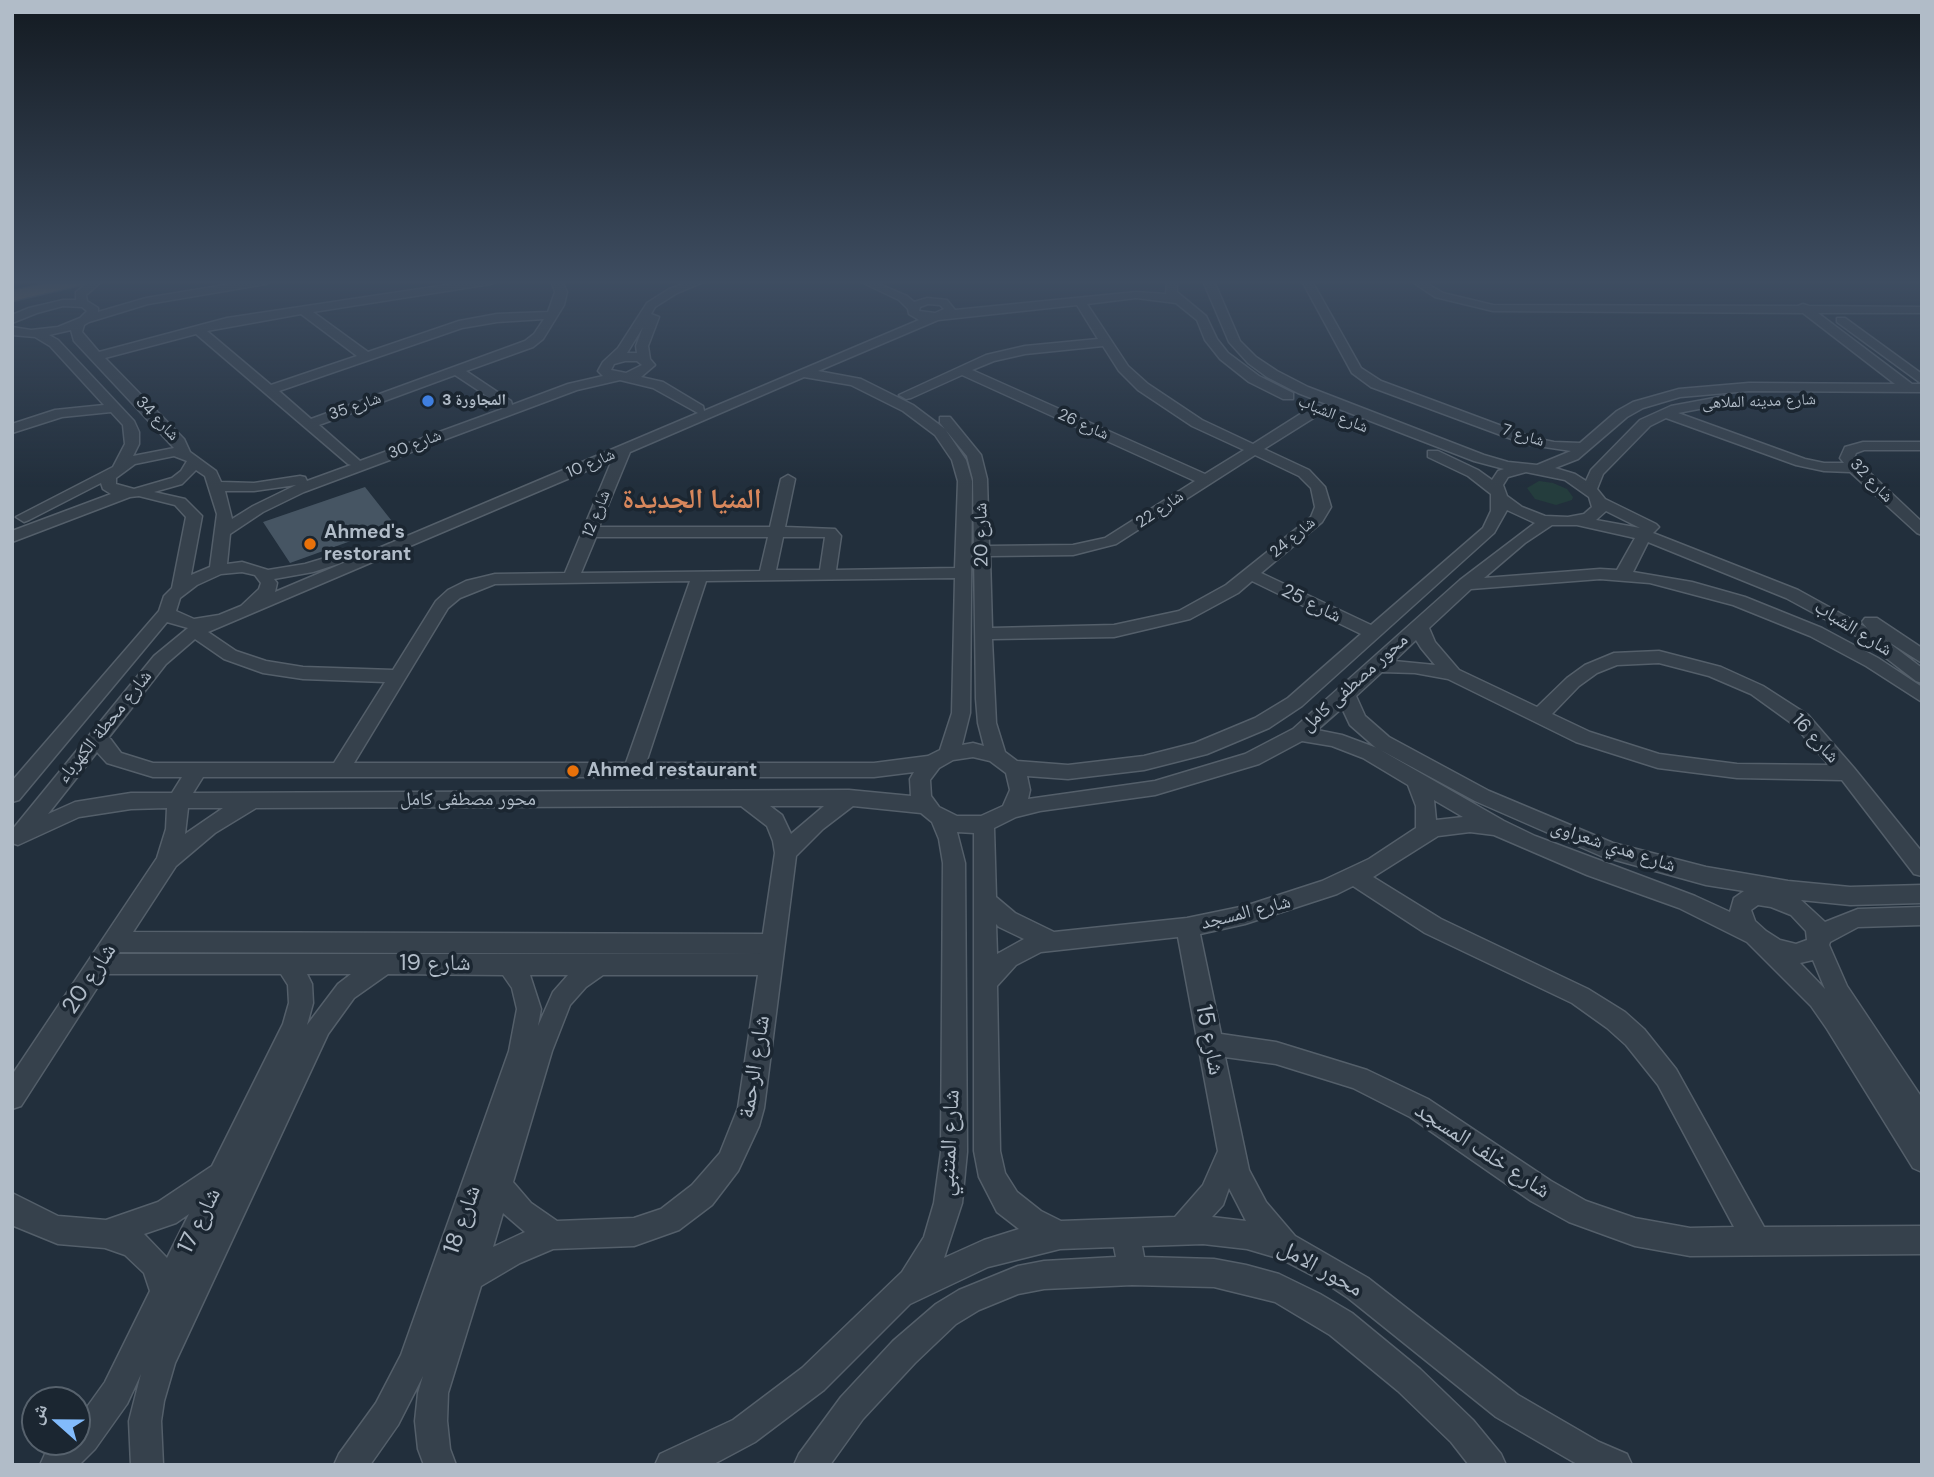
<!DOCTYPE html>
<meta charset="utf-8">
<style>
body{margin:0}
#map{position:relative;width:1934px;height:1477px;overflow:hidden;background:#222f3c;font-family:"DM Sans","Noto Naskh Arabic",sans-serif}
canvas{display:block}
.frame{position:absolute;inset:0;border:14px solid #b1bcc8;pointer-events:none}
.north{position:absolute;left:21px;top:1386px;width:70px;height:70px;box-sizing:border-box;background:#1b2631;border:2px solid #57626d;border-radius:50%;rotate:291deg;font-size:19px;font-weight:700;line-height:28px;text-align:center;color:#b1bcc8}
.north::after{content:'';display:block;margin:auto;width:24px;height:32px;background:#82bbfc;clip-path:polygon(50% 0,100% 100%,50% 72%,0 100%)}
</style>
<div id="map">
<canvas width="1934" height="1477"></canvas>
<div class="frame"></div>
<div class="north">ش</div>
</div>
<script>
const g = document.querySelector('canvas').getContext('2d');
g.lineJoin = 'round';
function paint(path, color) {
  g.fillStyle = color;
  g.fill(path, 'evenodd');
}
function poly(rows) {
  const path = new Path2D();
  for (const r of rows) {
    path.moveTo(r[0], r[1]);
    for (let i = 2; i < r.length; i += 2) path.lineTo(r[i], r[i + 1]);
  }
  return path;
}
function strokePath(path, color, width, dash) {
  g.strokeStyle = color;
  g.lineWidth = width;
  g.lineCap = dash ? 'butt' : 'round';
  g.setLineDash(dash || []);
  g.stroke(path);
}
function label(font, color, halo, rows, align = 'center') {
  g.font = font + ' "DM Sans","Noto Naskh Arabic",sans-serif';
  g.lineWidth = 7;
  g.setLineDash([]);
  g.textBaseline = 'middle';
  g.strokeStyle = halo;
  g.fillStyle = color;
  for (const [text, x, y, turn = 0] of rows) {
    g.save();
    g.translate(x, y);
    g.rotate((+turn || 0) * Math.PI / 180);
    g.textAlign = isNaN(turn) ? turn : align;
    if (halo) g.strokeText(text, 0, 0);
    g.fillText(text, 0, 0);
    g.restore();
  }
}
paint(poly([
 [1539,481,1553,483,1567,489,1573,497,1572,500,1556,505,1535,499,1527,488]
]), '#243d3d');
paint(poly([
 [365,487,395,525,290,563,263,522]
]), '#465563');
const minor = poly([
 [90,281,102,281,86,295,87,301,98,308,98,312,146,298,248,281,272,281,266,284,148,304,89,322,84,325,82,332,99,352,227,318,472,281,497,281,491,284,313,312,368,352,459,321,497,314,548,312,555,292,551,281,562,281,567,292,564,305,543,339,533,347,466,371,511,401,512,405,568,384,603,376,598,371,603,362,618,348,647,303,669,289,692,281,706,281,677,293,655,307,651,314,659,317,648,346,650,359,655,365,641,377,663,382,703,406,704,411,919,320,909,314,908,309,899,300,859,281,872,281,907,296,914,302,927,298,947,300,955,310,1136,292,1166,294,1167,281,1177,281,1177,292,1206,316,1217,339,1228,353,1259,376,1293,393,1293,399,1283,399,1249,382,1220,359,1205,340,1197,320,1176,303,1136,298,1087,304,1128,366,1148,384,1202,420,1253,444,1313,406,1323,406,1323,412,1264,449,1309,470,1325,487,1331,507,1322,522,1261,573,1371,625,1483,528,1491,511,1491,494,1468,476,1428,457,1428,451,1438,451,1478,470,1492,480,1498,471,1504,469,1474,461,1298,393,1267,377,1248,363,1229,342,1203,281,1214,281,1240,341,1256,357,1277,371,1308,387,1484,455,1508,462,1537,465,1571,451,1525,444,1371,387,1352,373,1302,281,1312,281,1361,368,1381,381,1534,438,1554,442,1580,443,1617,411,1633,402,1679,389,1749,383,1895,384,1803,313,1493,311,1435,297,1411,281,1423,281,1443,293,1493,305,1798,306,1803,304,1809,306,1922,307,1922,313,1818,313,1912,384,1922,384,1922,392,1749,391,1680,397,1643,408,1627,417,1578,459,1555,468,1575,474,1586,481,1591,470,1640,420,1671,406,1725,396,1732,400,1730,403,1678,413,1805,459,1824,463,1844,463,1840,458,1845,447,1863,442,1922,442,1922,450,1864,450,1856,453,1854,458,1922,522,1922,535,1917,533,1850,472,1824,471,1796,465,1666,418,1650,426,1603,474,1597,489,1605,499,1656,524,1659,527,1653,533,1798,590,1867,628,1862,622,1865,618,1877,618,1922,648,1922,663,1884,639,1922,668,1922,683,1916,681,1860,638,1786,598,1648,542,1633,572,1692,582,1745,597,1822,628,1878,658,1922,687,1922,702,1866,666,1810,636,1733,605,1650,583,1600,579,1471,589,1429,628,1435,642,1459,670,1537,707,1567,678,1585,665,1614,653,1659,651,1721,667,1763,686,1808,715,1854,768,1922,852,1922,876,1914,874,1842,780,1737,778,1658,768,1576,742,1448,679,1415,673,1382,672,1356,696,1365,716,1389,737,1489,791,1613,843,1706,867,1788,881,1850,887,1922,885,1922,903,1850,905,1801,900,1825,922,1858,909,1922,907,1922,925,1858,927,1830,942,1829,945,1847,986,1922,1098,1922,1172,1913,1168,1827,1029,1811,1006,1747,942,1679,908,1587,875,1494,835,1470,832,1438,836,1373,877,1441,919,1588,989,1625,1012,1644,1029,1676,1069,1764,1227,1922,1226,1922,1254,1690,1256,1635,1246,1569,1222,1531,1201,1410,1117,1353,1088,1276,1064,1225,1057,1249,1170,1266,1202,1295,1236,1368,1278,1518,1395,1599,1442,1627,1454,1632,1465,1577,1464,1496,1417,1348,1298,1321,1280,1281,1259,1247,1249,1203,1244,1142,1246,1144,1257,1214,1259,1246,1265,1279,1274,1320,1294,1352,1313,1420,1369,1473,1420,1501,1454,1506,1465,1469,1465,1451,1442,1398,1391,1330,1335,1275,1302,1214,1287,1132,1285,1044,1289,1018,1294,979,1310,956,1324,915,1363,863,1419,830,1465,794,1465,799,1454,841,1397,893,1341,936,1304,959,1290,1018,1266,1044,1261,1116,1257,1114,1247,1060,1249,988,1267,910,1304,824,1390,755,1442,712,1465,655,1465,660,1454,733,1420,802,1368,902,1272,924,1237,934,1203,941,1152,943,863,939,839,932,822,921,813,853,806,823,829,796,856,764,1108,759,1126,738,1171,712,1205,679,1230,634,1246,553,1249,520,1263,481,1286,448,1393,447,1421,450,1449,456,1465,424,1465,418,1449,415,1421,418,1393,423,1376,398,1425,370,1465,334,1465,339,1454,376,1403,401,1355,509,1051,517,1009,512,988,503,975,388,974,354,998,328,1034,175,1363,164,1401,161,1421,163,1465,131,1465,129,1421,141,1374,127,1404,95,1449,79,1465,40,1465,45,1454,57,1442,77,1442,77,1421,105,1382,150,1291,144,1273,125,1255,105,1248,58,1244,14,1226,12,1193,58,1216,106,1220,158,1202,212,1166,283,1024,289,1003,288,985,281,974,106,974,21,1106,12,1109,12,1075,157,858,166,829,167,808,131,809,79,817,18,845,12,843,12,830,154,656,188,628,167,622,19,800,12,802,12,781,159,611,164,596,172,588,186,517,175,505,139,496,130,497,12,542,12,531,111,494,103,489,101,483,29,520,24,522,16,517,113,467,125,444,123,425,111,412,62,417,12,433,12,424,55,410,104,405,50,346,35,337,12,335,12,327,31,330,58,327,80,318,87,311,82,307,63,306,37,313,12,323,12,315,29,308,63,300,76,300,76,292,90,281],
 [928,304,940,305,944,309,935,313,919,311,920,307,928,304],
 [1077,305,1098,339,1025,346,986,355,899,395,906,399,911,398,962,375,1195,481,1105,538,1073,545,989,546,987,479,981,455,950,417,940,417,940,423,967,456,973,479,976,699,978,723,984,746,973,743,962,745,970,713,972,481,966,460,945,429,913,405,861,379,818,371,938,320,1077,305],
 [301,314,357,356,271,385,207,331,301,314],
 [544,319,534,334,525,341,311,419,279,391,462,328,497,322,544,319],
 [643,327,636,346,637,353,627,353,643,327],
 [71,330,74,341,174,448,133,456,139,444,139,432,134,421,58,340,49,335,71,330],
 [196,334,348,464,351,465,307,481,305,477,300,476,254,483,221,482,216,471,190,452,184,439,105,358,196,334],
 [1103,346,1119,371,1138,390,1192,426,1244,450,1205,474,972,370,994,361,1025,354,1103,346],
 [625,361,637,361,642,365,626,373,611,370,614,364,625,361],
 [455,375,505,408,360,461,319,425,455,375],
 [804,377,851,385,903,411,935,435,952,460,958,481,955,568,836,570,841,536,835,529,785,527,795,479,788,475,781,479,770,527,599,527,630,452,804,377],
 [620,380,653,388,698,413,275,592,277,583,274,579,313,572,341,563,343,560,335,555,305,564,268,570,242,562,227,564,230,534,263,512,304,492,577,390,620,380],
 [1255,455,1299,476,1311,488,1315,507,1311,517,1226,585,1179,611,1114,625,992,628,990,556,1073,555,1116,544,1255,455],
 [174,456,187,461,181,471,172,478,134,489,116,484,116,478,135,464,174,456],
 [612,460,565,573,495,574,466,581,448,590,436,601,393,670,303,667,266,661,236,651,208,632,612,460],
 [196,470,205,476,217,514,210,567,191,575,202,516,185,499,154,492,182,484,196,470],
 [1526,472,1565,480,1589,497,1592,507,1584,514,1568,517,1545,516,1522,507,1507,496,1503,485,1508,477,1526,472],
 [296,485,253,506,232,519,225,491,254,491,296,485],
 [1507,510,1535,523,1460,580,1293,729,1245,754,1155,781,1028,799,1030,790,1027,776,1068,779,1144,770,1207,754,1269,728,1302,706,1494,533,1507,510],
 [1606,511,1640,528,1596,520,1606,511],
 [1552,525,1577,525,1635,538,1617,570,1600,569,1484,578,1525,543,1552,525],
 [596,537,768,537,760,571,581,573,596,537],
 [783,537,825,537,820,570,776,570,783,537],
 [242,572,255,575,261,583,259,589,241,606,219,615,194,619,176,611,180,598,197,585,221,574,242,572],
 [955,578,952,713,940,750,928,756,874,763,646,763,706,581,955,578],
 [690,581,626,763,354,763,448,608,460,598,495,584,690,581],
 [1252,581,1361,634,1288,698,1255,718,1195,743,1144,756,1068,765,1017,761,1005,752,996,723,992,639,1114,637,1190,619,1238,593,1252,581],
 [195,639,224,659,263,673,303,679,385,682,334,763,153,763,121,753,109,737,166,664,195,639],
 [1416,640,1421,648,1435,665,1394,661,1416,640],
 [1659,663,1709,676,1751,694,1794,725,1829,765,1737,764,1659,754,1590,732,1552,714,1579,686,1597,673,1617,665,1659,663],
 [1342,708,1350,725,1375,747,1475,801,1601,856,1706,885,1744,891,1734,898,1730,912,1695,896,1535,836,1504,821,1377,748,1342,735,1317,730,1342,708],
 [1302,741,1332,746,1363,758,1408,785,1416,806,1416,828,1369,859,1322,881,1245,906,1187,918,1054,932,1015,913,996,897,994,828,1016,817,1040,811,1155,795,1259,764,1302,741],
 [97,752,107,763,153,777,182,777,172,793,131,793,75,802,48,814,97,752],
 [973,757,990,761,1006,773,1010,790,1003,806,981,816,957,816,939,807,931,796,930,780,939,768,953,760,973,757],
 [914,772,910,779,911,796,849,790,193,793,203,777,874,777,914,772],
 [1434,800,1463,817,1436,820,1434,800],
 [741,806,767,826,773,841,775,853,763,934,133,932,176,866,215,833,256,808,741,806],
 [770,806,824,806,791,834,782,815,770,806],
 [188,808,223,808,185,834,188,808],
 [957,832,974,833,974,1151,979,1177,997,1212,1019,1229,984,1240,944,1258,962,1203,967,1152,965,863,957,832],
 [1353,886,1425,933,1572,1003,1607,1028,1626,1045,1658,1085,1734,1227,1690,1228,1635,1218,1586,1201,1551,1181,1428,1099,1367,1070,1276,1042,1221,1034,1200,934,1245,924,1337,894,1353,886],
 [1758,905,1771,907,1791,915,1806,931,1807,940,1796,944,1780,940,1766,931,1755,921,1751,910,1758,905],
 [996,924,999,927,1024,939,997,954,996,924],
 [1178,937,1218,1151,1203,1185,1175,1217,1061,1221,1041,1211,1017,1192,1005,1173,1000,1151,997,986,1016,965,1041,952,1178,937],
 [120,952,761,954,119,954,120,952],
 [1813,960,1825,989,1800,963,1813,960],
 [307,974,351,974,338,984,307,1025,313,1003,312,984,307,974],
 [530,975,568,975,553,992,538,1026,541,1009,530,975],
 [603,975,758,975,738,1108,720,1153,692,1185,661,1209,634,1218,557,1221,531,1203,513,1182,552,1051,570,1005,586,987,603,975],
 [1229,1188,1246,1221,1212,1217,1223,1205,1229,1188],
 [503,1213,525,1232,493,1247,503,1213],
 [189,1214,167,1258,144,1234,176,1223,189,1214],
 [1837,318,1845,318,1922,374,1922,384,1837,322,1837,318]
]);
const highway = poly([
 [59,281,87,281,85,284,12,301,12,291,59,281]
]);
strokePath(minor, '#545f6a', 3);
strokePath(highway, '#414c57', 3);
paint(minor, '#36414c');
paint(highway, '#736352');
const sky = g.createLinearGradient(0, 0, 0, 487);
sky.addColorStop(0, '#131a21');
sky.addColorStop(0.58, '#3e4d61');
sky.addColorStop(1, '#3e4d6100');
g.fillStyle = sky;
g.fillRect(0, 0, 1934, 487);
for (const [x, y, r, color] of [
 [428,401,7,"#3f7fe0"],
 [310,544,7,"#e8710a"],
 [573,771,7,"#e8710a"]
]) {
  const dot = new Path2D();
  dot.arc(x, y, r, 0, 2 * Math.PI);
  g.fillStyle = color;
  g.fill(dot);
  strokePath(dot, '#1b2631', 2.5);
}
label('bold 16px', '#b1bcc8', '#1b2631', [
 ["المجاورة 3",442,401]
], 'left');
label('16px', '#b1bcc8', '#1b2631', [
 ["شارع مدينه الملاهى",1759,402,-2],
 ["شارع 35",355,407,-19],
 ["شارع الشباب",1333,415,22],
 ["شارع 34",157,419,46],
 ["شارع 26",1083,425,24],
 ["شارع 7",1523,436,17],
 ["شارع 30",415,445,-21],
 ["شارع 10",591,464,-23],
 ["شارع 32",1871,481,46],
 ["شارع 22",1160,510,-34],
 ["شارع 12",597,514,-68],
 ["شارع 24",1293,538,-40]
]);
label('bold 19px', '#b1bcc8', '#1b2631', [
 ["Ahmed's",324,533],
 ["restorant",324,555],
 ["Ahmed restaurant",587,771]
], 'left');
label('19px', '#b1bcc8', '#1b2631', [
 ["شارع 20",982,535,-91],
 ["شارع 25",1311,604,26],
 ["شارع الشباب",1853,629,32],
 ["محور مصطفى كامل",1355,683,-42],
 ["شارع محطة الكهرباء",105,727,-51],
 ["شارع 16",1815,739,47],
 ["محور مصطفى كامل",468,800],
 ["شارع هدي شعراوى",1613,847,18],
 ["شارع المسجد",1246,913,-14]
]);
label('23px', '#b1bcc8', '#1b2631', [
 ["شارع 19",435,964],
 ["شارع 20",90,979,-57],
 ["شارع 15",1209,1040,79],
 ["شارع الرحمة",755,1067,-81],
 ["شارع المتنبي",950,1143,-87],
 ["شارع خلف المسجد",1482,1151,33],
 ["شارع 18",463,1220,-71],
 ["شارع 17",200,1221,-64],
 ["محور الامل",1320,1269,29]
]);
label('bold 28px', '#d8875c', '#1b2631', [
 ["المنيا الجديدة",692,501]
]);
</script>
